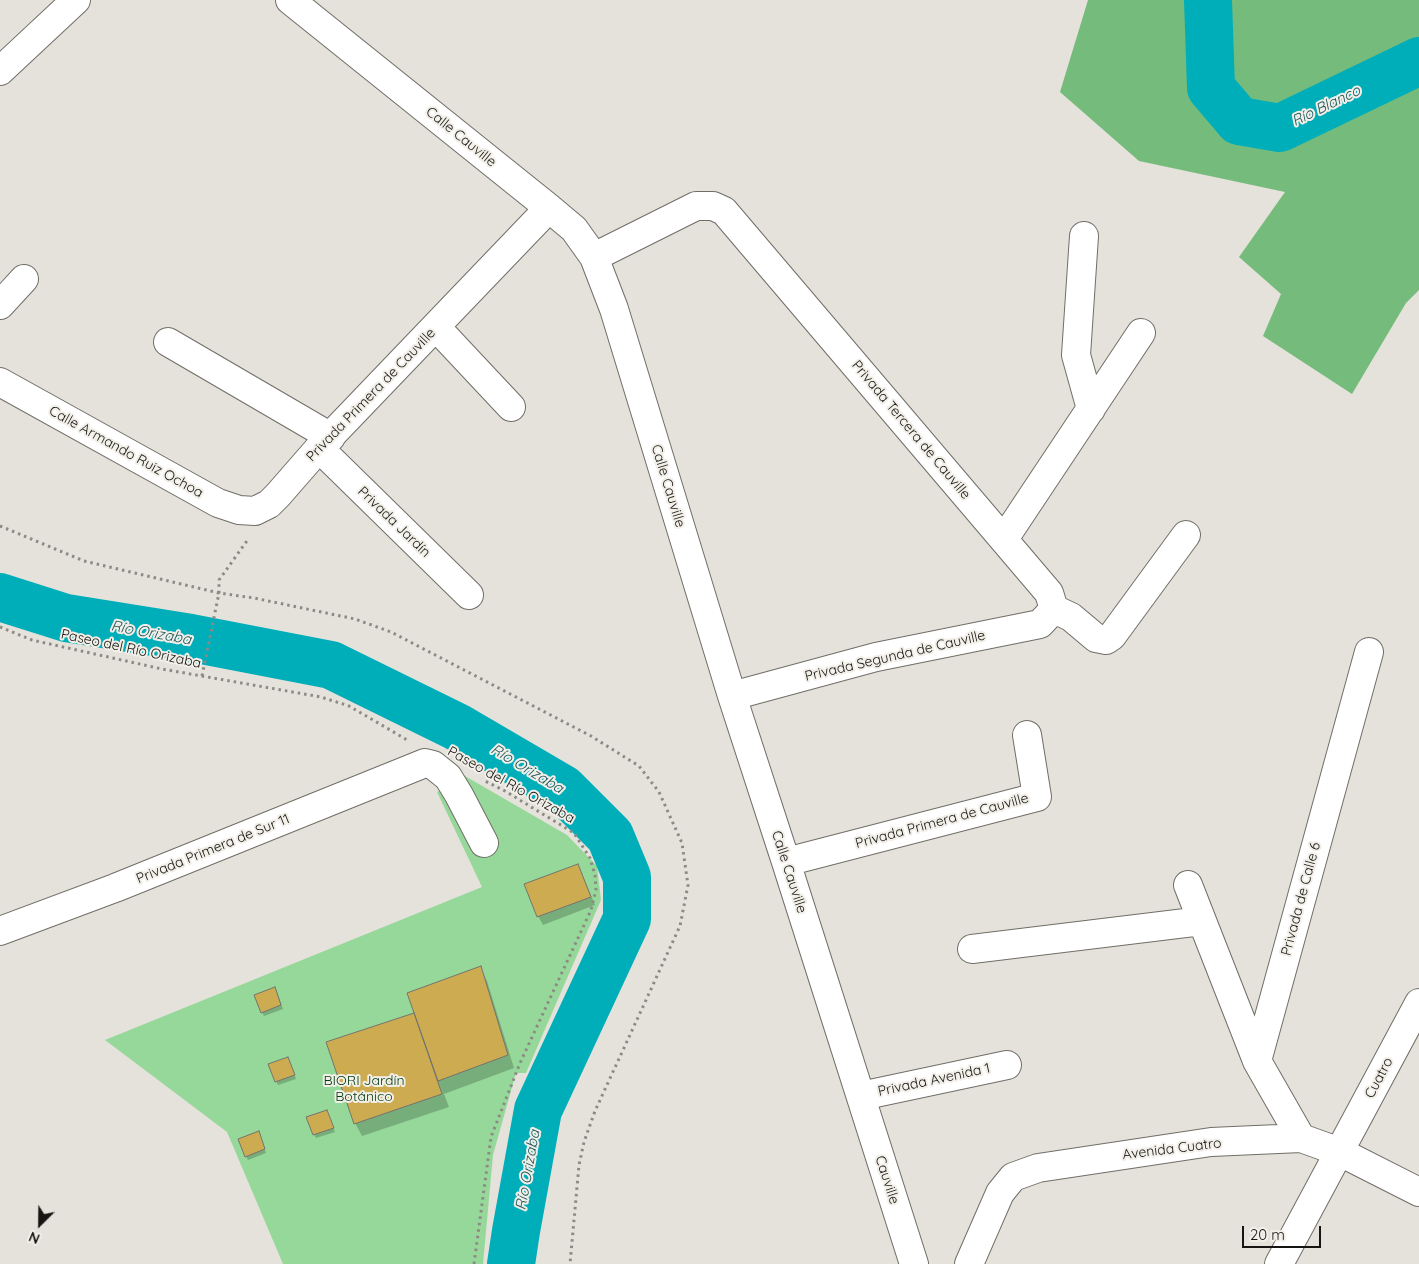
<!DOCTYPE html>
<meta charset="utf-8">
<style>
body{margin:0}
#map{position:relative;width:1419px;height:1264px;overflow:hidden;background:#e5e2db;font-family:Quicksand,sans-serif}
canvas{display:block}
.north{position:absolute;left:15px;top:1199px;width:50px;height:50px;-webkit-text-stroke:4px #f2efe8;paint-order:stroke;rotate:203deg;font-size:14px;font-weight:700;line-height:20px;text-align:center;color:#161512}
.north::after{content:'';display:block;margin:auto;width:18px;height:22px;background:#161512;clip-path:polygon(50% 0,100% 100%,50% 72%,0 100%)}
.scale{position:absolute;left:1242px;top:1226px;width:79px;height:22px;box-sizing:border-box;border:2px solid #161512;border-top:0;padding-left:6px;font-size:15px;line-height:18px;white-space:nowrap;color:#161512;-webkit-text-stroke:4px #f2efe8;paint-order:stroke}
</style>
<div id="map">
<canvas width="1419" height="1264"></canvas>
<div class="north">N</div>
<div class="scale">20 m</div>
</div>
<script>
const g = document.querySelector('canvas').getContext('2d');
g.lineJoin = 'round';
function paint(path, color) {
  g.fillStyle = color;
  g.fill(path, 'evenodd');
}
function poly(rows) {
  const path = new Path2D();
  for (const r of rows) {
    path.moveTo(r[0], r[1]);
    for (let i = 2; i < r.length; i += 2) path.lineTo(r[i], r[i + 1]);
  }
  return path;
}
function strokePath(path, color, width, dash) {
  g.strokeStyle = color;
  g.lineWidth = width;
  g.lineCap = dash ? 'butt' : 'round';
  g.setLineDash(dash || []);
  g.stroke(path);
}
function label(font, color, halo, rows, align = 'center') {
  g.font = font + ' Quicksand,sans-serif';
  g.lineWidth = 4;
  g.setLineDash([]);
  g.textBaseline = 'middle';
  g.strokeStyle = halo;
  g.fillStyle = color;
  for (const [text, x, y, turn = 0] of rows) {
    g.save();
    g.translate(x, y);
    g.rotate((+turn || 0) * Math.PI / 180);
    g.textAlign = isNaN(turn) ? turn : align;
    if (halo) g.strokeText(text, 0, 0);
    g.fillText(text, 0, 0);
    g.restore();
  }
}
paint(poly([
 [465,776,567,835,597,866,601,900,526,1073,516,1073,493,1155,483,1264,283,1264,227,1132,105,1040,482,887,437,792]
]), '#95d89a');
paint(poly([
 [1088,0,1419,0,1419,290,1406,303,1352,394,1263,336,1281,294,1239,257,1285,192,1139,161,1060,92]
]), '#75bc7c');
paint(poly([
 [578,865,582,874,595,905,543,925,538,916],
 [480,968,487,981,514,1068,444,1094,449,1107,362,1136,355,1123,328,1043,416,1014],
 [277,992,283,1009,264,1016,262,1012],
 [290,1062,296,1079,278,1085,276,1081],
 [328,1115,335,1132,316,1138,314,1134],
 [260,1137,266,1153,248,1160,246,1156]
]), '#0003');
strokePath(poly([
 [1208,0,1211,88,1239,121,1280,128,1419,61],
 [0,597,66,618,191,638,331,665,457,727,563,789,610,836,627,877,627,919,538,1110,516,1231,511,1264]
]), '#00aeb9', 48);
const building = poly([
 [578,864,591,897,537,917,524,884,578,864],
 [481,966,508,1055,438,1081,407,993,481,966],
 [275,987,281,1005,261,1013,254,995,275,987],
 [414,1013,442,1094,354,1124,326,1042,414,1013],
 [288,1057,295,1075,275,1082,268,1064,288,1057],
 [327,1110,334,1128,313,1135,306,1117,327,1110],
 [259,1131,265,1149,245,1157,238,1139,259,1131]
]);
paint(building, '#cdab50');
strokePath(building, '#76746d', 1);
const minor = poly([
 [290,0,549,208,574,229,594,257,614,309,732,696,786,862,914,1264],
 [0,71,76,0],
 [1084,236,1076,355,1091,409],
 [594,257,696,206,713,206,724,211,1049,593,1054,609],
 [0,305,24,279],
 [436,327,511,407],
 [168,342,331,437],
 [0,382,218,503,239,510,255,511,269,504,278,495,319,448,549,208],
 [319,448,469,595],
 [1004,539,1141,333],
 [1054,609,1071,617,1096,638,1106,640,1112,636,1186,535],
 [732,696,876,657,1040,624,1054,609],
 [786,862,1037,797,1027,735],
 [1188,885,1257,1061,1301,1138],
 [0,931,115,888,425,763,433,765,448,777,459,795,484,843],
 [972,949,1202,921],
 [1257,1061,1369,652],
 [861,1096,1007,1065],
 [969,1264,1000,1193,1013,1177,1038,1168,1211,1142,1301,1138,1340,1152,1419,1192],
 [1279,1264,1419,1003]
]);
strokePath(minor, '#706e67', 30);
strokePath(poly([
 [0,526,84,561,219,593,254,598,355,619,391,632,591,736,639,766,659,792,682,843,688,885,680,926,595,1111,584,1142,579,1165,570,1264],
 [0,627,32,640,162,669,321,697,349,706,409,741],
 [202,676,219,593,219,580,249,538],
 [474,1264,491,1137,520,1063,591,910,596,890,595,875,590,858,574,833,505,791,483,780]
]), '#8d8a85', 3, [2.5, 4]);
strokePath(minor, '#fff', 28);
label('14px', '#161512', '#f2efe8', [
 ["Calle Cauville",461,137,39],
 ["Privada Primera de Cauville",371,395,-46],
 ["Privada Tercera de Cauville",911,430,50],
 ["Calle Armando Ruiz Ochoa",126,452,29],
 ["Calle Cauville",668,486,73],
 ["Privada Jardín",394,522,44],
 ["Paseo del Río Orizaba",131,649,12],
 ["Privada Segunda de Cauville",895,656,-13],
 ["Paseo del Río Orizaba",511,785,29],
 ["Privada Primera de Cauville",942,821,-15],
 ["Privada Primera de Sur 11",213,849,-22],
 ["Calle Cauville",789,872,72],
 ["Privada de Calle 6",1301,899,-75],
 ["Cuatro",1379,1078,-62],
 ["Privada Avenida 1",934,1080,-12],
 ["Avenida Cuatro",1172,1149,-7],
 ["Cauville",887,1180,72]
]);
label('14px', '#043b11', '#f2efe8', [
 ["BIORI Jardín",364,1081],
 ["Botánico",364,1097]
]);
label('italic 15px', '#21595e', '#f2efe8', [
 ["Río Blanco",1326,106,-26],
 ["Río Orizaba",151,633,10],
 ["Río Orizaba",527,769,31],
 ["Río Orizaba",528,1170,-80]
]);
</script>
